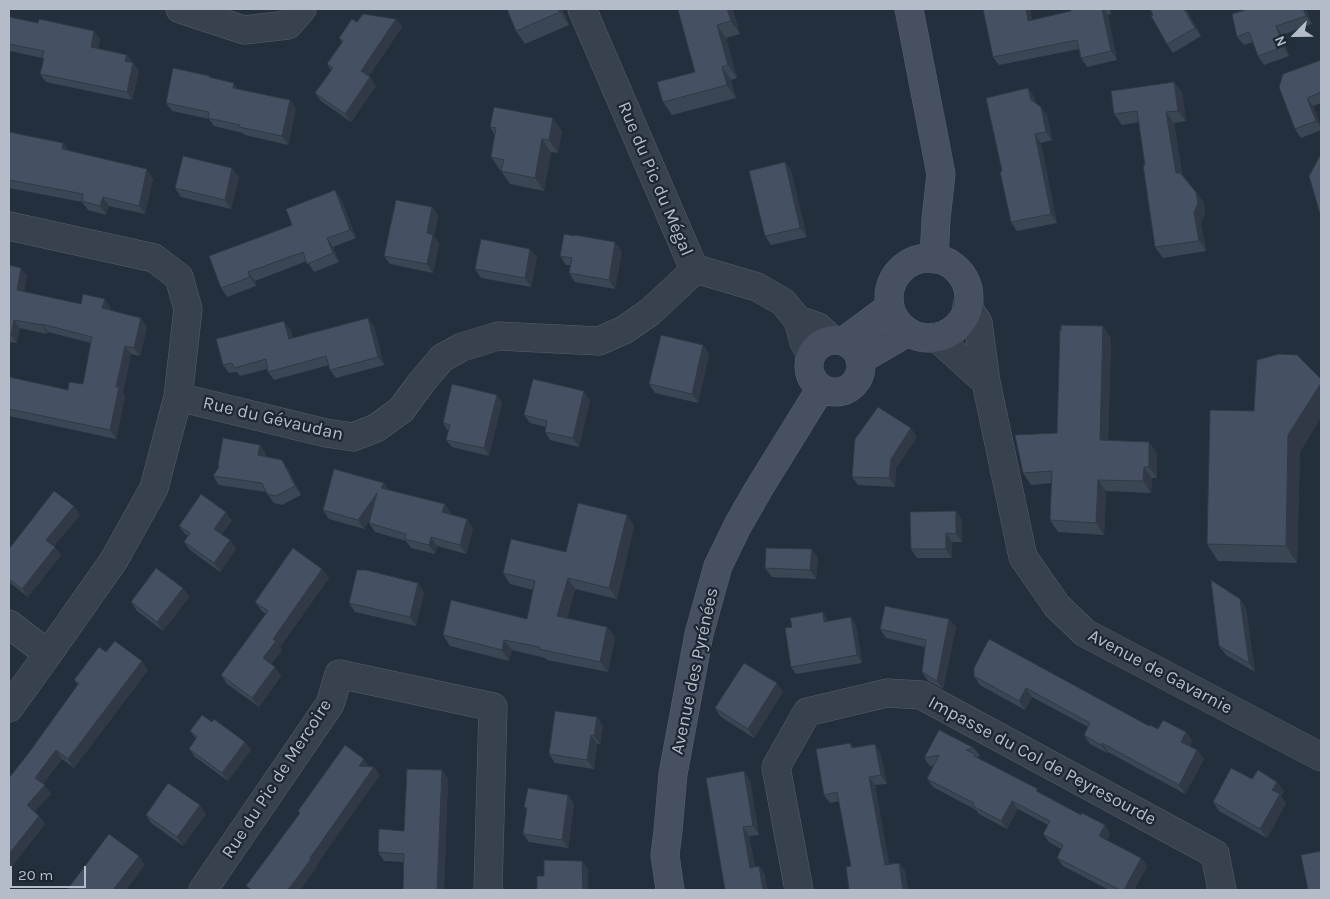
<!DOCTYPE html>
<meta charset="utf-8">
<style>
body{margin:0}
#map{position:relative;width:1330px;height:899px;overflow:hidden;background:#242f3e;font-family:Karla,sans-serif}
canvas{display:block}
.frame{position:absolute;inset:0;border:10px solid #b4bcc9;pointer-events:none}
.north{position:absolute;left:1270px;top:10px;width:50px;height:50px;-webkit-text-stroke:4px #1d2633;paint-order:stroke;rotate:247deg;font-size:14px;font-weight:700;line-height:20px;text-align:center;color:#b4bcc9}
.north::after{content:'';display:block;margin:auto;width:18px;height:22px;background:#b4bcc9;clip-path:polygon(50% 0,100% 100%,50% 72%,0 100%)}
.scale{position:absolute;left:10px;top:866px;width:76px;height:22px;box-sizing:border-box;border:2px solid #b4bcc9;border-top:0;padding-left:6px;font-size:15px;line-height:18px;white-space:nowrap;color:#b4bcc9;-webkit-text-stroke:4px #1d2633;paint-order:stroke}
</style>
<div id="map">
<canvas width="1330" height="899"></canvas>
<div class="frame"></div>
<div class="north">N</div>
<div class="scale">20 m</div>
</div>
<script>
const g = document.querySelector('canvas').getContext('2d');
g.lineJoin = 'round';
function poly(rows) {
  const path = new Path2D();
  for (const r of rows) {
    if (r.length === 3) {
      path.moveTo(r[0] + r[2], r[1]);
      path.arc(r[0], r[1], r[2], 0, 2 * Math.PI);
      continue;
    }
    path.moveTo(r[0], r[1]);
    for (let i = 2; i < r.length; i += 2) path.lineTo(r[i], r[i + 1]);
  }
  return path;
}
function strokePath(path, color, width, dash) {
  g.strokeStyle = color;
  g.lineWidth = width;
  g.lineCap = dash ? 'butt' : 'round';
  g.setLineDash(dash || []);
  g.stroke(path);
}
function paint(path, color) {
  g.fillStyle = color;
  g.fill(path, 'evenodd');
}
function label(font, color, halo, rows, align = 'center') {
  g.font = font + ' Karla,sans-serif';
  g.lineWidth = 4.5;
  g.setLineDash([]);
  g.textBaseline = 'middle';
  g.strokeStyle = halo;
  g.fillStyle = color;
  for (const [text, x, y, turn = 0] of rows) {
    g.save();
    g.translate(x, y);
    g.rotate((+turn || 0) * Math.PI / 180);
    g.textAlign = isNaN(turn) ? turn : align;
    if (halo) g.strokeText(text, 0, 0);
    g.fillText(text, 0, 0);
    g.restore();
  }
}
const minor = poly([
 [180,9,244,30,288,25,302,9],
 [582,9,691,262,696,269,757,287,783,302,798,320,804,342,811,354],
 [9,226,154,258,179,277,188,309,178,397,154,488,114,560,48,654,9,708],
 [967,306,978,323,986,382,1023,557,1057,606,1085,633,1321,757],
 [798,320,818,327,832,340],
 [936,337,986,382],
 [178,397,326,433,353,437,376,428,401,410,421,383,442,358,462,347,498,336,599,341,624,330,650,312,696,269],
 [9,624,48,654],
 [203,890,330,704,339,674,493,707,488,890],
 [799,890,776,767,807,712,887,693,921,695,1215,854,1222,890]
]);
const secondary = poly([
 [909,9,941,174,936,219,934,259],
 [929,298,40],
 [835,366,26],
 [844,341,890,307],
 [860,360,908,332],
 [670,890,665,855,668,831,673,774,699,634,718,566,738,525,758,490,821,388]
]);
strokePath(minor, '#565f6c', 29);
strokePath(secondary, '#565f6c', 29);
strokePath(minor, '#38414e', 28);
strokePath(secondary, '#465061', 28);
paint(poly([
 [507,9,562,9,569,25,525,44,516,31],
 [983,9,1030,9,1032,20,1071,11,1070,9,1110,9,1111,14,1108,15,1117,60,1087,67,1081,58,1079,49,999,65,993,57],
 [1150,9,1186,9,1201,36,1173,53,1167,44],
 [1248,9,1306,9,1312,24,1282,35,1289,56,1264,65,1258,56,1253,42,1244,45,1237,37],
 [678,10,733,11,740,34,726,38,737,78,731,80,736,98,672,115,663,102,695,72],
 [9,17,38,23,94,31,100,39,98,49,127,55,139,71,132,100,46,82,40,74,43,60,42,58,10,51,9,58],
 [396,19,402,27,369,76,376,86,351,122,321,101,315,93,331,70,327,64,342,42,339,38,357,22],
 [1321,60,1321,103,1313,106,1321,127,1321,130,1301,138,1295,129],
 [210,76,211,78,238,89,296,109,288,145,245,135,243,133,214,126,209,119,172,111,166,103],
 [1174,82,1182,92,1186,121,1174,123,1182,174,1204,203,1205,214,1201,223,1206,251,1163,258,1155,247,1139,122,1122,125,1114,114],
 [1028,88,1034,97,1036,103,1047,115,1052,140,1041,143,1057,223,1017,231,1011,222,1002,171],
 [490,127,562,131,558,153,551,152,544,191,510,184,501,171,502,170,500,170,491,157,495,135],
 [9,132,63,143,68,150,153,178,145,214,109,206,106,215,88,210,82,202,9,188],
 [785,162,791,171,807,237,771,245,765,236],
 [239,177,231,209,181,197,175,188],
 [341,199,356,238,333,247,339,262,314,272,307,261,255,281,256,286,227,297,221,288,292,225],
 [432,207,438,216,434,236,439,244,433,273,390,264,384,256],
 [622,251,615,289,575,282,569,273,571,265,566,265,560,256],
 [537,257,531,287,481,278,475,269],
 [9,265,27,276,24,292,81,304,111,308,110,310,147,327,140,356,131,354,123,392,125,396,116,439,9,416,9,377,68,390,83,384,91,343,48,332,47,334,20,328,17,343,11,342,9,351],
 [374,326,384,365,336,378,330,370,329,365,274,380,268,372,267,369,240,376,237,372,229,373,223,365,290,329,293,338],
 [1111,338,1108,440,1157,453,1157,478,1152,478,1151,493,1106,491,1104,535,1058,532,1050,520,1052,483,1031,485,1023,473,1057,433],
 [703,345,709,354,698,403,655,393,649,384],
 [1321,379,1321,417,1300,452,1297,563,1218,561,1207,544,1254,411],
 [497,395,502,403,489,456,452,447,446,440,448,431,443,423],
 [590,400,579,447,550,440,545,432,546,427,530,423,524,415],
 [917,437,896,468,895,487,858,485,852,477],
 [260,445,266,454,266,457,288,469,301,495,282,505,274,503,266,492,219,485,213,476,219,467,218,465],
 [384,483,389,490,445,504,451,513,450,514,467,519,473,528,466,554,437,546,435,554,411,548,406,541,375,532,369,523,370,519,364,529,329,519,323,510],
 [74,506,80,515,54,546,61,555,28,597,9,582,9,549],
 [956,511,962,520,962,542,952,542,952,558,917,558,911,549],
 [232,520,222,534,230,540,236,549,220,572,190,550,184,542,188,536,185,534,179,526],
 [634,526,617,599,575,589,567,618,607,627,615,637,608,672,547,660,545,658,512,650,509,661,450,646,443,635,527,619,533,590,510,584,503,573,566,552],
 [818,558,816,579,772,577,765,568],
 [322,569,329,578,280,647,282,650,271,664,281,676,259,707,227,684,221,675,266,614,261,610,255,602],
 [183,588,189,597,163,631,137,611,131,602],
 [424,592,416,626,355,612,349,603],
 [1240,599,1246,608,1255,672,1226,655,1219,646],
 [823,612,828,621,856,625,862,663,796,674,791,667,792,627],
 [956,627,943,689,928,681,922,672,925,647,886,638,880,629],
 [974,668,1158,729,1186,732,1192,741,1190,746,1197,750,1204,759,1185,794,1108,752,1107,753,1090,744,1084,735,1088,727,1032,697,1025,710,980,685,974,676],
 [148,670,74,768,62,759,43,784,51,794,34,812,39,816,45,824,9,870,9,778,28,754,78,685,74,680],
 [783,692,754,738,721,717,715,708],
 [597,717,603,726,600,744,597,744,594,769,555,763,549,754],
 [212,722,245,742,251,750,228,781,195,757,189,749,196,739,190,731],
 [850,743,854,748,880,752,887,784,875,785,889,864,899,863,905,871,908,890,849,890,851,866,839,801,830,803,824,795],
 [974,748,980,756,977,757,977,758,1081,815,1105,825,1110,834,1107,840,1141,858,1147,866,1134,890,1109,890,1063,866,1057,858,1061,849,1049,842,1043,834,1048,825,1018,809,1007,829,979,814,976,810,933,787,927,779,934,766,930,766,924,758],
 [442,770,448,779,444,890,403,890,404,862,384,861,378,852,404,831],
 [1252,779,1284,791,1281,796,1286,803,1267,838,1219,811,1213,802],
 [750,780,759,835,749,836,755,867,759,866,765,875,725,890],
 [568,795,574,804,568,848,529,842,523,834,527,810,524,807],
 [206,814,183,846,151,823,146,815]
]), '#3b4654');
paint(poly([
 [558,9,562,9,569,25,560,12],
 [727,9,732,9,733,11,740,34,731,21],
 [1026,9,1030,9,1034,29,1028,21],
 [1102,9,1104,9,1108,15,1117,60,1111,51],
 [1184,9,1186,9,1201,36,1195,28],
 [1303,9,1306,9,1312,24,1306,16],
 [396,19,402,27,367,79,361,71],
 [717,25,726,38,737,78,728,65],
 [1276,26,1282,35,1289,56,1283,47],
 [94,31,100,39,97,55,91,47],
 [9,49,10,51,9,58],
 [127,55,132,63,125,61],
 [133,63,139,71,132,100,127,92],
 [722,67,731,80,736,98,727,85],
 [370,77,376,86,351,122,345,114],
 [1174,82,1182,92,1186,121,1178,111],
 [234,83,239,91,233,88],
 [1028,88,1034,97,1037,109,1031,100],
 [1307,98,1313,106,1321,128,1316,121],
 [290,100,296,109,288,145,282,136],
 [1041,107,1047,115,1052,140,1046,132],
 [1166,112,1174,123,1183,184,1176,173],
 [553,118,562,131,558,153,549,140],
 [1035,134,1041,143,1057,223,1051,214],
 [542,139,551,152,544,191,535,178],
 [63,143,69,152,62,149],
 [785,162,791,171,807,237,800,228],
 [232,168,239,177,231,209,225,200],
 [147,169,153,178,145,214,139,206],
 [335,190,341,199,356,238,350,230],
 [1196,192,1204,203,1205,214,1201,223,1206,251,1199,241,1194,213],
 [103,197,109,206,106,215,100,206],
 [432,207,438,216,434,236,439,244,433,273,427,264,427,233],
 [327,238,333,247,339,262,333,253],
 [615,242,622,251,615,289,609,280],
 [530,249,537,257,531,287,525,278],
 [21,268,27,276,23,299,17,290],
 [248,272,255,281,256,286,250,277],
 [105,299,111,308,108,317,102,308],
 [141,318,147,327,140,356,134,348],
 [368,318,374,326,384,365,378,357],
 [14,320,20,328,17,343,11,335],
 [284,321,290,329,295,348,289,339],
 [42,324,48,332,47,334,42,325],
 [1103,326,1111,338,1108,451,1100,440],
 [9,339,11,342,9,351],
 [703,345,709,354,698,403,692,394],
 [125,346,131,354,123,392,125,396,116,439,110,430,116,387],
 [1321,383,1321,417,1300,452,1297,563,1286,546,1288,435],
 [584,391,590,400,579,447,573,438],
 [497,395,502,403,489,456,484,448],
 [911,428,917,437,896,468,895,487,889,478,891,459],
 [1149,442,1157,453,1157,478,1149,467],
 [260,445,266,454,264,464,258,455],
 [282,460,288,469,301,495,295,486],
 [1144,467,1152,478,1151,493,1143,481],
 [1098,480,1106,491,1104,535,1096,523],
 [384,483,390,492,381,488],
 [377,493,383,501,364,529,358,520],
 [445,504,451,513,448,521,442,512],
 [74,506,80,515,52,549,46,540],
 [956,511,962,520,962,542,956,534],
 [226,512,232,520,220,537,214,529],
 [627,515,634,526,617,599,609,588],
 [467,519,473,528,466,554,460,545],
 [946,533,952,542,952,558,946,549],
 [431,537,437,546,435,554,429,545],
 [230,540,236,549,220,572,214,563],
 [55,547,61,555,28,597,22,589],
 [812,549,818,558,816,579,810,570],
 [322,569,329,578,280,647,282,650,269,667,263,658,273,639],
 [568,578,575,589,565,627,557,616],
 [418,583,424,592,416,626,410,617],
 [183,588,189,597,163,631,157,622],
 [1240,599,1246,608,1255,672,1249,663],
 [823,612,828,620,830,630,824,622],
 [851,617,856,625,862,663,857,655],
 [949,619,956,627,943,689,937,681],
 [607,627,615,637,608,672,600,662],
 [504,640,512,650,509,661,502,650],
 [142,661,148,670,74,768,68,759],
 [275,667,281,676,259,707,252,698],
 [777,683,783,692,754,738,748,729],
 [1026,688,1032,697,1025,710,1019,701],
 [597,717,603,726,600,744,594,736],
 [1186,732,1192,741,1187,751,1181,742],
 [591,735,597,744,594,769,587,760],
 [245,742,251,750,228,781,222,773],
 [1102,743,1108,752,1107,753,1101,745],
 [875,744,880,752,887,784,881,775],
 [56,750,62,759,41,787,35,778],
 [1197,750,1204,759,1185,794,1179,785],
 [364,759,370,767,359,766],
 [374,767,380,775,316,866,317,867,300,890,288,890],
 [442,770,448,779,444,890,437,890],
 [744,771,750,780,759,835,753,826],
 [869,777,875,785,891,873,885,865],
 [1277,782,1284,791,1281,796,1286,803,1267,838,1260,829,1272,790],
 [45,785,51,794,32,814,27,805],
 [568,795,574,804,568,848,562,840],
 [1012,801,1018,809,1007,829,1001,821],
 [200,805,206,814,183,846,177,837],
 [39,816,45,824,9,870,9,854],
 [1105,825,1110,834,1105,844,1099,836],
 [743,827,749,836,756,876,750,868],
 [139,856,145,865,126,890,113,890],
 [1141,858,1147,866,1134,890,1124,890],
 [582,861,588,869,588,890,583,890],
 [899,863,905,871,908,890,903,890],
 [759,866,765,875,768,890,763,890]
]), '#303945');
const building = poly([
 [507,9,558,9,560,12,516,31,507,9],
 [683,9,727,9,731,21,717,25,728,65,722,67,727,85,663,102,657,82,695,72,678,10,683,9],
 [983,9,1026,9,1028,21,1071,11,1070,9,1102,9,1111,51,1081,58,1077,40,993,57,983,9],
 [1150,9,1184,9,1195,28,1167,44,1151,16,1153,15,1150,9],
 [1248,9,1303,9,1306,16,1276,26,1283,47,1258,56,1249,32,1237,37,1232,14,1248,9],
 [363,14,396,19,361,71,370,77,345,114,315,93,333,68,327,64,343,41,339,38,352,19,357,22,363,14],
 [9,17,38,23,39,19,94,31,91,47,127,55,125,61,133,63,127,92,40,74,44,59,42,58,44,51,9,44,9,17],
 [1321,60,1321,92,1307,98,1316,121,1295,129,1279,87,1283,74,1321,60],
 [173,68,210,76,209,77,234,83,233,88,290,100,282,136,239,127,240,125,208,118,209,112,166,103,173,68],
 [1174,82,1178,111,1166,112,1176,173,1180,173,1196,192,1198,203,1194,213,1199,241,1155,247,1143,165,1145,165,1137,111,1114,114,1111,91,1174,82],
 [1028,88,1031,100,1041,107,1046,132,1035,134,1051,214,1011,222,1000,172,1002,171,986,98,1028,88],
 [494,107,553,118,549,140,542,139,535,178,501,171,504,160,491,157,496,128,490,127,494,107],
 [9,132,63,143,62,149,147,169,139,206,103,197,100,206,82,201,83,194,9,180,9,132],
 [1321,154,1321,217,1309,176,1321,154],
 [183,156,232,168,225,200,175,188,183,156],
 [785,162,800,228,765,236,749,171,785,162],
 [335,190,350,230,327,238,333,253,307,264,303,252,248,272,250,277,221,288,209,256,292,225,286,209,335,190],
 [396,200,432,207,427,233,433,235,427,264,384,256,396,200],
 [564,234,575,236,575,235,615,242,609,280,569,273,572,258,560,256,564,234],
 [481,239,530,249,525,278,475,269,481,239],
 [9,265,21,268,17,290,81,304,83,294,105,299,102,308,141,318,134,348,125,346,116,387,119,387,110,430,9,409,9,377,68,390,69,382,83,384,92,337,42,324,42,325,14,320,11,335,9,334,9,265],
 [368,318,378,357,330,370,326,356,268,372,266,359,234,368,232,363,223,365,216,339,284,321,289,339,368,318],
 [1061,325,1103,326,1100,440,1149,442,1149,467,1144,467,1143,481,1098,480,1096,523,1050,520,1052,471,1023,473,1015,435,1057,433,1060,330,1061,330,1061,325],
 [661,335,703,345,692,394,649,384,661,335],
 [1279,354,1297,355,1321,379,1321,383,1288,435,1286,546,1207,544,1210,410,1254,411,1257,360,1279,354],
 [533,379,584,391,573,438,545,432,547,421,524,415,533,379],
 [452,384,497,395,484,448,446,440,450,425,443,423,452,384],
 [878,407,911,428,891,459,889,478,852,477,855,439,878,407],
 [223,438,260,445,258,455,282,460,295,486,276,496,267,494,262,483,213,476,219,467,218,465,223,438],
 [334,469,384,483,381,488,445,504,442,512,467,519,460,545,431,537,429,545,405,539,406,534,369,523,377,493,358,520,323,510,334,469],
 [54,491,74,506,46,540,55,547,22,589,9,579,9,549,54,491],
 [201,494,226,512,214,529,230,540,214,563,184,542,190,533,179,526,201,494],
 [578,503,627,515,609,588,568,578,557,616,607,627,600,662,539,649,540,647,504,640,502,650,443,635,451,600,527,619,535,581,503,573,511,539,566,552,578,503],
 [956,511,956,534,946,533,946,549,911,549,910,512,956,511],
 [293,548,322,569,273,639,276,641,263,658,275,667,252,698,221,675,268,611,255,602,293,548],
 [766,548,812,549,810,570,765,568,766,548],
 [156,568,183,588,157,622,131,602,156,568],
 [357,570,366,570,418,583,410,617,349,603,357,570],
 [1211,580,1240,599,1249,663,1219,646,1211,580],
 [885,606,949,619,937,681,922,672,926,640,880,629,885,606],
 [823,612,824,622,851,617,857,655,791,667,785,628,792,627,790,618,823,612],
 [989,639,1149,726,1150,725,1158,729,1163,720,1186,732,1181,742,1197,750,1179,785,1102,743,1101,745,1084,735,1090,723,1026,688,1019,701,974,676,974,668,989,639],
 [115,641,142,661,68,759,56,750,35,778,45,785,27,805,39,816,9,854,9,778,28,754,79,683,74,680,99,647,106,652,115,641],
 [744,663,777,683,748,729,715,708,744,663],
 [555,711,597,717,594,736,591,735,587,760,549,754,555,711],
 [202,715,212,722,214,719,245,742,222,773,189,749,197,737,190,731,202,715],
 [939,730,974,748,966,750,975,754,974,756,1038,789,1036,791,1081,815,1082,813,1105,825,1099,836,1141,858,1124,890,1120,890,1057,858,1063,845,1043,834,1050,821,1012,801,1001,821,973,806,974,803,927,779,939,755,924,758,939,730],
 [850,743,852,748,875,744,881,775,869,777,885,865,899,863,903,890,849,890,846,867,851,866,837,792,824,795,816,749,850,743],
 [345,745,364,759,359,766,374,767,310,858,311,859,288,890,252,890,246,886,300,813,298,811,345,745],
 [1231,768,1252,779,1258,770,1277,782,1272,790,1280,794,1260,829,1213,802,1231,768],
 [407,769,442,770,437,890,403,890,404,854,378,852,379,829,404,831,407,769],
 [744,771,753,826,743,827,750,868,759,866,763,890,725,890,706,778,744,771],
 [168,783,200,805,177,837,146,815,168,783],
 [528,788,568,795,562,840,523,834,527,808,524,807,528,788],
 [109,834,139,856,113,890,67,890,109,834],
 [1321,851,1321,890,1308,890,1301,855,1321,851],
 [544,860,582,861,583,890,537,890,537,876,544,876,544,860]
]);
paint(building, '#455162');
strokePath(building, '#303945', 1);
label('18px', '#b4bcc9', '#1d2633', [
 ["Rue du Pic du Mégal",655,179,67],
 ["Rue du Gévaudan",273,419,13],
 ["Avenue des Pyrénées",695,671,-78],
 ["Avenue de Gavarnie",1160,672,28],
 ["Impasse du Col de Peyresourde",1042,761,28],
 ["Rue du Pic de Mercoire",277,779,-57]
]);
</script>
